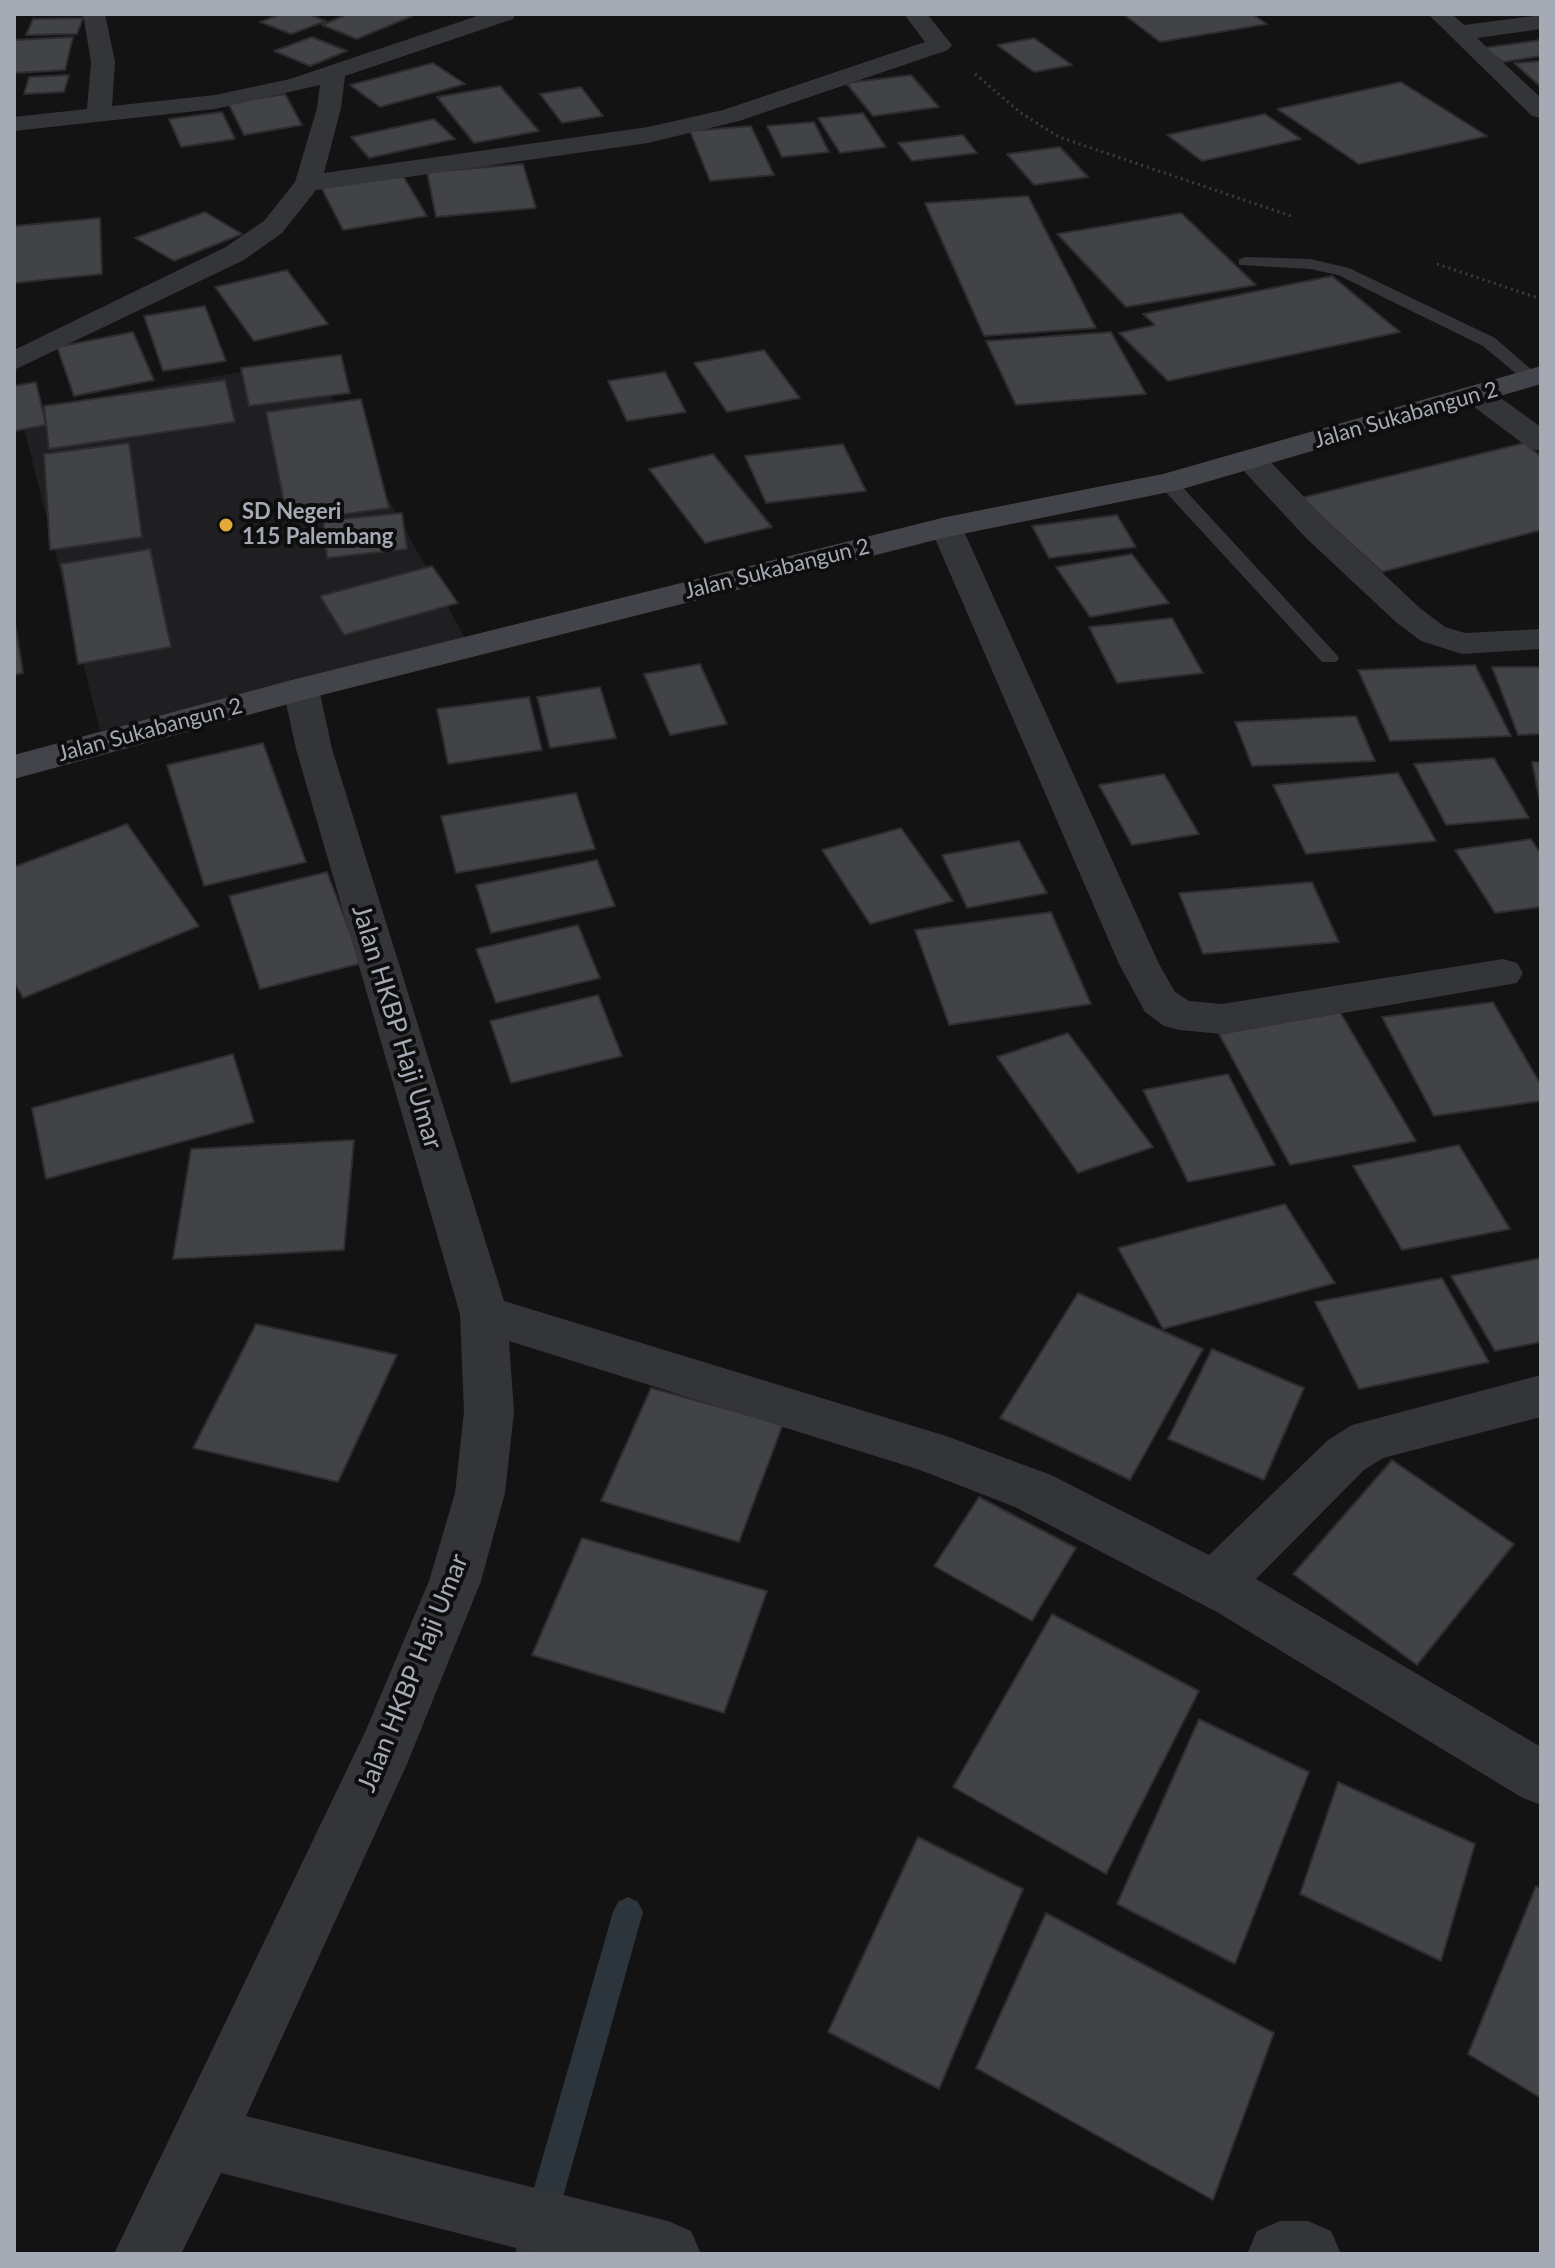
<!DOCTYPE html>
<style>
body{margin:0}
#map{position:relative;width:1555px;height:2268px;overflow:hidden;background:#131314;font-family:Lato,sans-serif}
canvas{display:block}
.frame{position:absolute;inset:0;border:16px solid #a5aab4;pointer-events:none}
</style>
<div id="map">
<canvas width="1555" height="2268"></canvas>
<div class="frame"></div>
</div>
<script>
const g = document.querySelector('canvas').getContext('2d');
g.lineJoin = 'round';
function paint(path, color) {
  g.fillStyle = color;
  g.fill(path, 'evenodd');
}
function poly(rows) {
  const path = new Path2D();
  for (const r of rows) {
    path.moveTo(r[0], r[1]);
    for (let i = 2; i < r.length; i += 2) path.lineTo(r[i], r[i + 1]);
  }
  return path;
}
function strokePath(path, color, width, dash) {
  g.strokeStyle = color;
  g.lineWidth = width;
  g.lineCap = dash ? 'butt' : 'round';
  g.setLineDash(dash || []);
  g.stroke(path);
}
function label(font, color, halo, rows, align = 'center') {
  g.font = font + ' Lato,sans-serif';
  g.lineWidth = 8;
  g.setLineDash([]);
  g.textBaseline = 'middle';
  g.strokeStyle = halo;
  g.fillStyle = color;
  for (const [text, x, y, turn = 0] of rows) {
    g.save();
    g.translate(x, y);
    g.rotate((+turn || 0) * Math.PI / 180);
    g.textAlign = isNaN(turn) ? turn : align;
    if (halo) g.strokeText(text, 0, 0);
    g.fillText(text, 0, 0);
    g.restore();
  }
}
paint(poly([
 [311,359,465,638,100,731,20,412]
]), '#1f1f21');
paint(poly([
 [628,1897,638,1902,643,1912,547,2254,515,2254,613,1912,618,1902,628,1897]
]), '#2d353c');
const building = poly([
 [281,14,308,14,326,21,291,34,260,22,281,14],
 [348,14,406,14,412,16,357,39,322,25,348,14],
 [1123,14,1252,14,1267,24,1160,42,1123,14],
 [83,18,77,34,26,35,33,19,83,18],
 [73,37,65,70,14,73,14,40,73,37],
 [312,37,347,51,310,66,274,51,312,37],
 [1034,38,1072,65,1034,72,997,45,1034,38],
 [1541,40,1541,56,1503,62,1483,48,1541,40],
 [1541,61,1541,87,1514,63,1541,61],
 [433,63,465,84,380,107,350,85,433,63],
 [69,75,64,92,24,94,29,77,69,75],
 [911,75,939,107,873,116,846,83,911,75],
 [1401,82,1487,136,1359,164,1277,109,1401,82],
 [500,86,539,131,474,143,437,97,500,86],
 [581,87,603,116,562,123,540,94,581,87],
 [285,94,302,125,244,135,228,103,285,94],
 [222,112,235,139,181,147,169,119,222,112],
 [863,113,886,147,840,153,818,118,863,113],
 [1265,114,1301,139,1202,161,1167,135,1265,114],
 [434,119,455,139,369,158,351,137,434,119],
 [814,122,829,152,782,157,767,126,814,122],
 [751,126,774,175,710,181,690,131,751,126],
 [963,135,977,153,912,161,898,143,963,135],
 [1060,147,1088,177,1034,185,1007,154,1060,147],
 [523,164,536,208,436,217,427,172,523,164],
 [402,174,427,216,343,230,321,187,402,174],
 [1028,196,1096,328,984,336,925,203,1028,196],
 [205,212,242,234,174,261,135,238,205,212],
 [1181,213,1256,285,1126,307,1057,234,1181,213],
 [100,218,102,274,14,283,14,226,100,218],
 [287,270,328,324,254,341,215,287,287,270],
 [1332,276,1400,332,1168,381,1119,333,1155,325,1143,314,1332,276],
 [205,306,226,361,163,371,144,316,205,306],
 [133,332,154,380,74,396,57,347,133,332],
 [1111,332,1146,394,1016,405,986,341,1111,332],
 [764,350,800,398,727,412,694,363,764,350],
 [341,355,350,393,249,406,241,368,341,355],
 [665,372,686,412,627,421,608,381,665,372],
 [225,380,235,422,49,449,44,406,225,380],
 [36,382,46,425,14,431,14,386,36,382],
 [361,399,389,508,288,522,266,412,361,399],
 [129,443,142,537,50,550,44,454,129,443],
 [1524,443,1541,456,1541,530,1382,572,1301,498,1524,443],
 [843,444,866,491,766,503,745,456,843,444],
 [713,454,772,527,705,543,649,469,713,454],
 [402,513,407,549,327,558,323,521,402,513],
 [1117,515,1136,547,1049,558,1032,526,1117,515],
 [150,549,171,647,78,664,61,564,150,549],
 [1132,554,1169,603,1090,617,1056,567,1132,554],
 [432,566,458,603,344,635,320,596,432,566],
 [14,617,23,673,14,675,14,617],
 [1172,618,1203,673,1117,683,1089,627,1172,618],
 [700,664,727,724,670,735,644,674,700,664],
 [1475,665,1511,736,1390,741,1358,670,1475,665],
 [1492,667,1541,667,1541,734,1518,735,1492,667],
 [600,687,616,738,550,748,537,697,600,687],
 [529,697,542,750,448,764,437,709,529,697],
 [1356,716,1375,761,1252,766,1235,722,1356,716],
 [263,743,306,862,204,886,167,765,263,743],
 [1494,758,1529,818,1446,825,1414,764,1494,758],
 [1532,762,1541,762,1541,798,1539,798,1532,762],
 [1398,773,1436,841,1306,854,1273,785,1398,773],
 [1164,774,1199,834,1132,845,1099,785,1164,774],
 [576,793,595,849,456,873,441,816,576,793],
 [127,824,199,926,23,998,14,982,14,867,127,824],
 [901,828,953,901,870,924,822,850,901,828],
 [1531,839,1541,854,1541,907,1495,913,1455,850,1531,839],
 [1019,841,1047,893,967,908,942,855,1019,841],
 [597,860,615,906,491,933,476,885,597,860],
 [327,872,362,963,260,989,229,896,327,872],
 [1312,882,1339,942,1203,954,1179,893,1312,882],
 [1051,912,1091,1004,949,1025,915,930,1051,912],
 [578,925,600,978,496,1003,476,949,578,925],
 [598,995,622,1056,511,1083,490,1021,598,995],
 [1493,1002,1541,1085,1541,1101,1434,1116,1382,1017,1493,1002],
 [1340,1012,1416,1141,1290,1165,1219,1034,1340,1012],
 [1068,1033,1153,1147,1078,1173,997,1057,1068,1033],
 [233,1054,254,1122,46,1179,32,1108,233,1054],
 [1228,1074,1275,1165,1188,1182,1143,1090,1228,1074],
 [354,1140,344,1250,173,1259,191,1149,354,1140],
 [1459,1145,1510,1229,1402,1250,1353,1166,1459,1145],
 [1285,1204,1335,1283,1163,1329,1118,1248,1285,1204],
 [1541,1258,1541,1342,1495,1351,1451,1276,1541,1258],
 [1442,1278,1489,1362,1359,1389,1315,1302,1442,1278],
 [1078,1293,1203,1349,1130,1480,1000,1418,1078,1293],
 [256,1324,397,1355,338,1482,193,1448,256,1324],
 [1212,1349,1304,1388,1264,1480,1168,1439,1212,1349],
 [651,1388,783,1424,739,1542,601,1501,651,1388],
 [1392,1460,1514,1544,1417,1665,1293,1574,1392,1460],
 [979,1497,1076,1548,1032,1621,934,1566,979,1497],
 [582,1538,767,1591,724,1713,532,1655,582,1538],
 [1052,1614,1199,1691,1106,1874,953,1787,1052,1614],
 [1199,1719,1309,1772,1235,1964,1117,1904,1199,1719],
 [1338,1782,1475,1844,1441,1961,1300,1894,1338,1782],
 [918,1837,1023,1889,939,2089,828,2032,918,1837],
 [1536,1886,1541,1889,1541,2098,1468,2054,1536,1886],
 [1046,1913,1274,2033,1213,2200,976,2068,1046,1913]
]);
paint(building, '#424347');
strokePath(building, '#2d2d30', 2);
strokePath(poly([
 [975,74,1021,113,1059,137,1294,217],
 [1437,264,1541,299]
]), '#3a3c40', 3, [2, 4]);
paint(poly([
 [1245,257,1310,259,1349,268,1495,338,1541,378,1532,383,1526,382,1483,346,1338,275,1310,269,1239,265,1239,259,1245,257],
 [1168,477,1175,479,1336,654,1339,658,1336,662,1322,662,1161,487,1159,483,1168,477]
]), '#343539');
paint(poly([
 [83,14,105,14,115,62,112,106,215,95,290,79,483,14,516,14,513,19,345,76,341,108,324,173,648,127,723,110,925,42,904,14,927,14,952,45,948,50,739,121,648,143,316,190,282,233,244,260,14,370,14,350,224,248,264,221,295,182,317,108,320,85,215,109,14,131,14,117,87,109,91,62,83,14],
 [1428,14,1452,14,1464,25,1541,15,1541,29,1477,38,1541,98,1541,118,1532,116,1428,14],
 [1476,385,1487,388,1541,427,1541,451,1530,449,1465,400,1461,394,1465,388,1476,385],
 [1252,452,1263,454,1331,525,1421,609,1445,627,1465,633,1541,629,1541,649,1462,654,1421,641,1397,623,1307,539,1241,468,1236,461,1241,454,1252,452],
 [946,517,957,520,962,527,1159,964,1175,992,1189,1001,1222,1004,1503,959,1517,963,1523,973,1517,983,1222,1034,1179,1030,1164,1026,1145,1012,1119,964,930,527,935,520,946,517],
 [301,678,314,681,319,689,332,749,504,1301,946,1436,1051,1475,1209,1555,1328,1440,1352,1425,1541,1375,1541,1417,1383,1458,1364,1470,1256,1579,1541,1747,1541,1805,1521,1797,1217,1612,1015,1507,920,1470,509,1341,514,1412,505,1493,481,1581,407,1764,246,2116,668,2221,691,2231,701,2254,540,2254,221,2173,181,2254,114,2254,366,1730,429,1581,455,1493,464,1412,460,1314,296,749,283,689,288,681,301,678],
 [1280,2221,1308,2221,1331,2231,1341,2254,1247,2254,1257,2231,1280,2221]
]), '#343539');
paint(poly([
 [1541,366,1541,384,1179,490,947,537,314,697,14,779,14,755,288,681,946,517,1163,474,1541,366]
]), '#424449');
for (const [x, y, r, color] of [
 [226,525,8,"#e5a939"]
]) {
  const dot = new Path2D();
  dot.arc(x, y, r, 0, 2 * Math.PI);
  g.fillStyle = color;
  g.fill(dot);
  strokePath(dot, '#0e0e0f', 3);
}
label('22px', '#a5aab4', '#0e0e0f', [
 ["Jalan Sukabangun 2",1406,415,-16],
 ["Jalan Sukabangun 2",777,569,-14],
 ["Jalan Sukabangun 2",150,730,-15]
]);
label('bold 22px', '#a5aab4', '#0e0e0f', [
 ["SD Negeri",242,512],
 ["115 Palembang",242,537]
], 'left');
label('26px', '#a5aab4', '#0e0e0f', [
 ["Jalan HKBP Haji Umar",397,1027,73],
 ["Jalan HKBP Haji Umar",413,1673,-68]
]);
</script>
